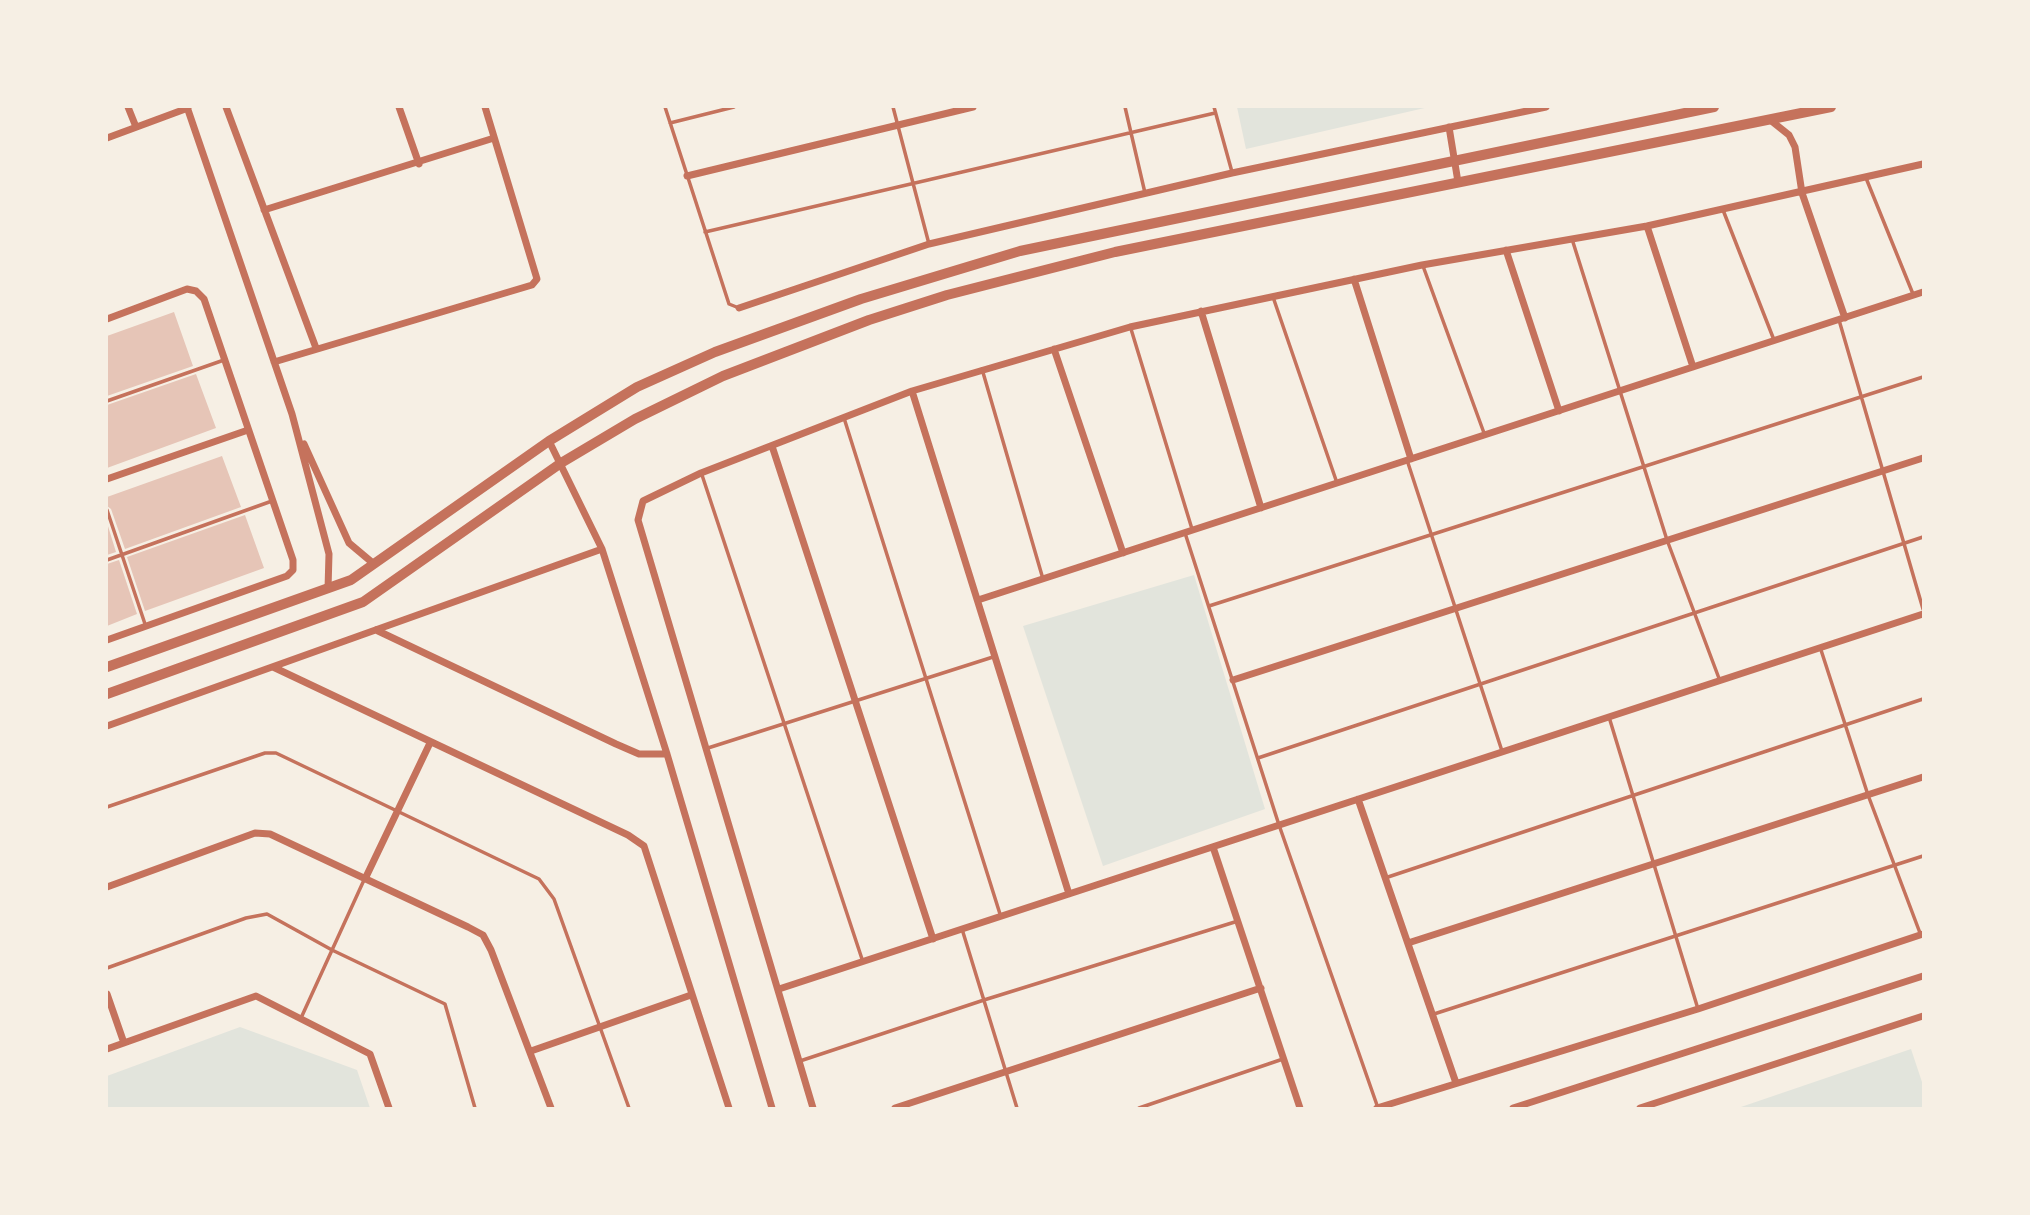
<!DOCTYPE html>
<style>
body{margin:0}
#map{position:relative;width:2030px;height:1215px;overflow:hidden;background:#f6efe4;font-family:"PT Sans Narrow",sans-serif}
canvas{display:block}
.frame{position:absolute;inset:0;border:108px solid #f6efe4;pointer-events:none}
</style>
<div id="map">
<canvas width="2030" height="1215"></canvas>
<div class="frame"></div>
</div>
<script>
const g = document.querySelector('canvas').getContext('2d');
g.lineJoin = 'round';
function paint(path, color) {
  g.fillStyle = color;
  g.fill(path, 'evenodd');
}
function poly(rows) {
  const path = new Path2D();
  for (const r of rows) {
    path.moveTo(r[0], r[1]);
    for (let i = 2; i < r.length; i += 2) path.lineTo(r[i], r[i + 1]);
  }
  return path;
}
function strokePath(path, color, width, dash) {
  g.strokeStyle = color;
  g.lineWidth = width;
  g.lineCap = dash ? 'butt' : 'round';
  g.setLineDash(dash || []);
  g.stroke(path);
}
paint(poly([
 [1237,107,1429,107,1246,149],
 [1194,575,1265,809,1103,866,1023,626],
 [240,1027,357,1070,370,1108,107,1108,107,1076],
 [1911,1049,1923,1085,1923,1108,1738,1108]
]), '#e2e4dc');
paint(poly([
 [174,312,193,366,107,396,107,336],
 [196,374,216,428,107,468,107,405],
 [222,456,241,507,125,549,111,509,107,506,107,497],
 [245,515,264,568,145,611,127,557],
 [107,523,116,552,107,555],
 [119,560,137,614,107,626,107,564]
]), '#e6c5b7');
strokePath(poly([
 [665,107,729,304,739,308],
 [893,107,929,244],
 [1125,107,1145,193],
 [1214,107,1232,172],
 [670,123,734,107],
 [1866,178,1913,294],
 [1723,210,1774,340],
 [705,232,1215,113],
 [1572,239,1667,540,1720,681],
 [1423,266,1484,433],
 [1273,297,1337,483],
 [1839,320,1923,609],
 [1131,329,1192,529],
 [982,369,1043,579],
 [107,401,224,360],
 [844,418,1000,914],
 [1407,460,1502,751],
 [702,475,863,962],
 [107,510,145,624],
 [1185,533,1279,825,1378,1108],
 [107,560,272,501],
 [1209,606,1923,377],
 [1821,650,1868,795,1920,933],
 [1609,717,1698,1009],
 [708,748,993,657],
 [1258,758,1923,537],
 [107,807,265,753,276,753,539,879,554,899,629,1108],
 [1385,878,1923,699],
 [962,929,1017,1108],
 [107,968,246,918,267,914,332,950,445,1004,475,1108],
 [1434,1014,1923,856],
 [301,1018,364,880],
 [800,1061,984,1000,1238,921],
 [1139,1108,1283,1059]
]), '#c5725c', 3.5);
strokePath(poly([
 [128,107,136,127],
 [187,107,292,414,329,554,328,589],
 [226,107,316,348],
 [399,107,419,164],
 [1769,119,1789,135,1795,147,1802,193,1845,318],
 [1449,127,1458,182],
 [107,138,188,108],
 [687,176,973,107],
 [264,210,494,138],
 [1647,226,1693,367],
 [1506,250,1559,411],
 [1354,279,1411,459],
 [739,308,929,244,1232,173,1546,107],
 [1201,311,1261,508],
 [107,319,187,289,196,291,204,299,293,560,293,570,287,576,107,640],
 [1054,349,1123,553],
 [274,362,532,285,537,279,485,107],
 [912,391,1069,894],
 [549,441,602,549,667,754,772,1108],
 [304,444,349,543,374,564],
 [772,446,933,939],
 [107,479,248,430],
 [978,600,1923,292],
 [376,630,616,744,639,754,667,754],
 [273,667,628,835,644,846,729,1108],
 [1233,680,1923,458],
 [107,726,602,549],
 [1358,799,1456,1083],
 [1213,847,1300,1108],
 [365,879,430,743],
 [107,887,255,833,270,834,468,927,483,935,491,950,551,1108],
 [1408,943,1923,777],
 [779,989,1923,614],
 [107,994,124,1043],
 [107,1049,256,996,370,1054,389,1108],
 [531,1051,691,995],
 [813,1108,638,520,643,501,701,473,912,391,1130,327,1422,265,1647,226,1923,164],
 [895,1108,1261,988],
 [1377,1108,1698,1009,1923,934],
 [1513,1108,1923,976],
 [1640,1108,1923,1016]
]), '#c5725c', 7);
strokePath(poly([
 [107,667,351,580,549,441,637,387,715,352,861,299,1020,251,1714,107],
 [107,694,363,602,561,463,635,419,723,376,869,320,947,295,1115,252,1831,107]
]), '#c5725c', 10);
</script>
